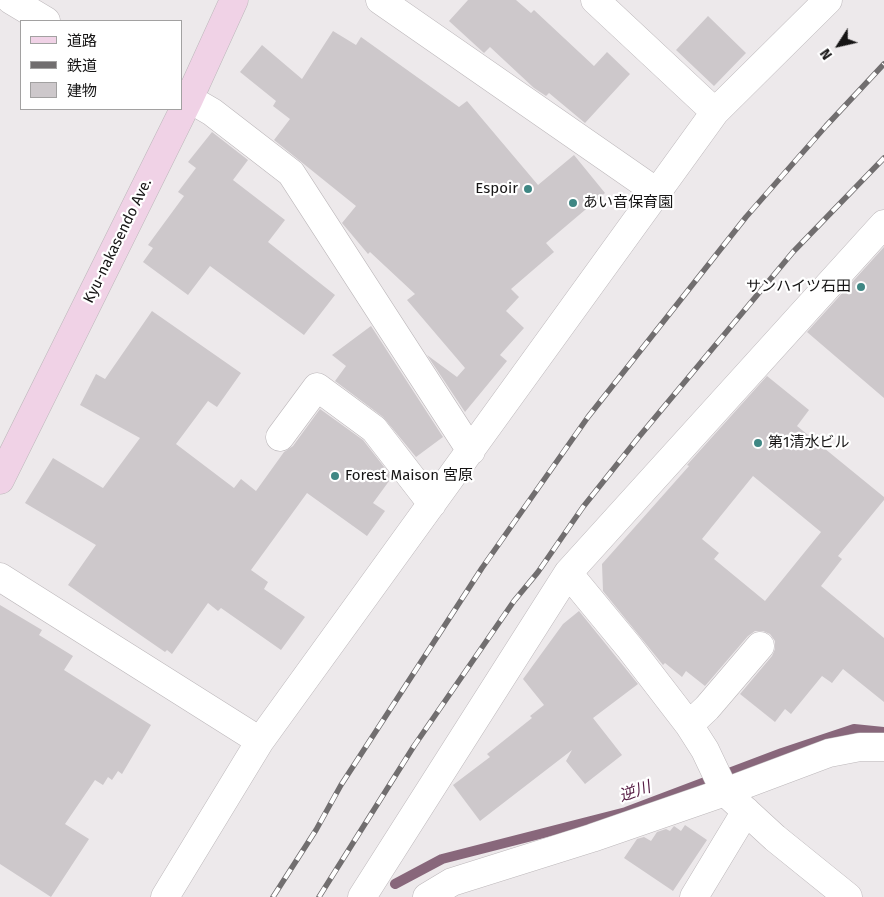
<!DOCTYPE html>
<meta charset="utf-8">
<style>
body{margin:0}
#map{position:relative;width:884px;height:897px;overflow:hidden;background:#ede9eb;font-family:"Fira Sans","Noto Sans JP",sans-serif}
canvas{display:block}
.legend{position:absolute;left:20px;top:20px;width:162px;height:90px;box-sizing:border-box;background:#fff;border:1px solid #a2a1a1;margin:0;padding:6px 9px;list-style:none;font-size:15px;color:#161515}
.legend li{display:flex;align-items:center;gap:10px;height:25px}
.legend b{width:25px;border:1px solid #a2a1a1}
.north{position:absolute;left:814px;top:20px;width:50px;height:50px;-webkit-text-stroke:4px #fff;paint-order:stroke;rotate:235deg;font-size:14px;font-weight:700;line-height:20px;text-align:center;color:#161515}
.north::after{content:'';display:block;margin:auto;width:18px;height:22px;background:#161515;clip-path:polygon(50% 0,100% 100%,50% 72%,0 100%)}
</style>
<div id="map">
<canvas width="884" height="897"></canvas>
<ul class="legend">
<li><b style="height:6px;background:#f0d2e6"></b>道路</li>
<li><b style="height:6px;background:#716e6f"></b>鉄道</li>
<li><b style="height:14px;background:#cdc8cb"></b>建物</li>
</ul>
<div class="north">N</div>
</div>
<script>
const g = document.querySelector('canvas').getContext('2d');
g.lineJoin = 'round';
function poly(rows) {
  const path = new Path2D();
  for (const r of rows) {
    path.moveTo(r[0], r[1]);
    for (let i = 2; i < r.length; i += 2) path.lineTo(r[i], r[i + 1]);
  }
  return path;
}
function strokePath(path, color, width, dash) {
  g.strokeStyle = color;
  g.lineWidth = width;
  g.lineCap = dash ? 'butt' : 'round';
  g.setLineDash(dash || []);
  g.stroke(path);
}
function paint(path, color) {
  g.fillStyle = color;
  g.fill(path, 'evenodd');
}
function label(font, color, halo, rows, align = 'center') {
  g.font = font + ' "Fira Sans","Noto Sans JP",sans-serif';
  g.lineWidth = 4.5;
  g.setLineDash([]);
  g.textBaseline = 'middle';
  g.strokeStyle = halo;
  g.fillStyle = color;
  for (const [text, x, y, turn = 0] of rows) {
    g.save();
    g.translate(x, y);
    g.rotate((+turn || 0) * Math.PI / 180);
    g.textAlign = isNaN(turn) ? turn : align;
    if (halo) g.strokeText(text, 0, 0);
    g.fillText(text, 0, 0);
    g.restore();
  }
}
strokePath(poly([
 [395,884,442,859,626,812,782,753,854,729,884,732]
]), '#88677b', 10);
paint(poly([
 [468,0,516,0,531,13,534,10,594,66,607,52,630,74,585,123,549,93,546,96,534,88,490,47,484,53,449,21],
 [708,16,746,53,714,86,676,50],
 [333,31,356,45,361,37,459,107,467,101,538,185,574,155,605,193,546,243,554,252,511,289,519,297,506,311,524,328,500,355,507,361,465,412,427,355,457,377,465,368,407,300,415,294,370,252,368,254,342,223,356,206,274,140,290,119,273,106,276,101,240,72,262,45,302,79],
 [212,132,248,160,233,180,285,220,268,242,335,295,304,335,210,266,188,295,143,262,153,248,148,245,184,196,178,192,196,168,188,162],
 [884,247,884,398,807,332],
 [152,311,241,373,217,407,208,401,176,444,234,488,241,479,256,491,284,452,293,446,320,409,363,440,392,477,373,503,385,511,367,536,307,493,251,570,268,582,264,589,305,617,281,650,221,608,218,611,208,603,172,654,167,650,165,652,68,585,96,545,25,503,53,458,103,488,140,438,80,405,96,374,105,379],
 [371,326,443,437,416,457,383,417,335,381,346,366,332,355],
 [767,376,809,410,797,426,884,497,884,500,838,556,842,559,821,586,884,638,884,702,843,669,832,683,822,676,791,714,785,709,775,722,740,694,772,656,775,649,775,641,770,634,763,631,755,631,748,636,705,686,686,671,682,677,665,663,663,665,603,591,602,564,689,466,687,465],
 [753,476,821,532,765,601,714,559,719,553,702,539],
 [0,605,42,630,39,635,73,656,64,670,151,725,122,774,118,771,112,780,108,777,103,785,95,780,65,824,89,839,51,897,0,864],
 [579,611,638,684,593,718,622,755,585,784,566,761,572,750,480,821,453,785,490,757,487,754,532,718,530,716,544,705,523,679,563,624],
 [685,825,707,840,673,891,624,858,637,839,644,837,651,841,657,832,666,829,670,831,674,826,681,831]
]), '#cdc8cb');
const minor = poly([
 [11,0,46,21],
 [380,0,658,193],
 [595,0,715,112],
 [181,94,212,112,291,173,471,451],
 [280,437,317,387,374,429,432,504],
 [568,573,629,647,689,725,705,750,725,792,775,838,848,897],
 [0,577,260,741],
 [689,725,707,708,760,646],
 [165,897,260,741,715,112,828,0],
 [362,897,568,573,884,224],
 [427,897,452,882,592,838,725,792,829,753,860,747,884,747],
 [694,897,746,811]
]);
const secondary = poly([
 [0,480,189,99,234,0]
]);
strokePath(minor, '#bcb7ba', 29);
strokePath(secondary, '#bcb7ba', 29);
strokePath(minor, '#fff', 28);
strokePath(secondary, '#f0d2e6', 28);
const rail = poly([
 [273,897,316,830,341,785,482,568,588,417,746,217,826,126,884,64],
 [319,897,414,746,514,601,538,572,583,507,638,438,793,252,884,158]
]);
strokePath(rail, '#716e6f', 5.5);
strokePath(rail, '#fff', 4, [11]);
for (const [x, y, r, color] of [
 [528,189,5,"#3f8784"],
 [573,203,5,"#3f8784"],
 [861,287,5,"#3f8784"],
 [758,443,5,"#3f8784"],
 [335,476,5,"#3f8784"]
]) {
  const dot = new Path2D();
  dot.arc(x, y, r, 0, 2 * Math.PI);
  g.fillStyle = color;
  g.fill(dot);
  strokePath(dot, '#fff', 2);
}
label('15px', '#161515', '#fff', [
 ["Espoir",518,189,"right"],
 ["あい音保育園",583,203],
 ["サンハイツ石田",851,287,"right"],
 ["第1清水ビル",768,443],
 ["Forest Maison 宮原",345,476]
], 'left');
label('15px', '#161515', '#fff', [
 ["Kyu-nakasendo Ave.",118,241,-64]
]);
label('italic 16px', '#571e45', '#fff', [
 ["逆川",635,792,-19]
]);
</script>
